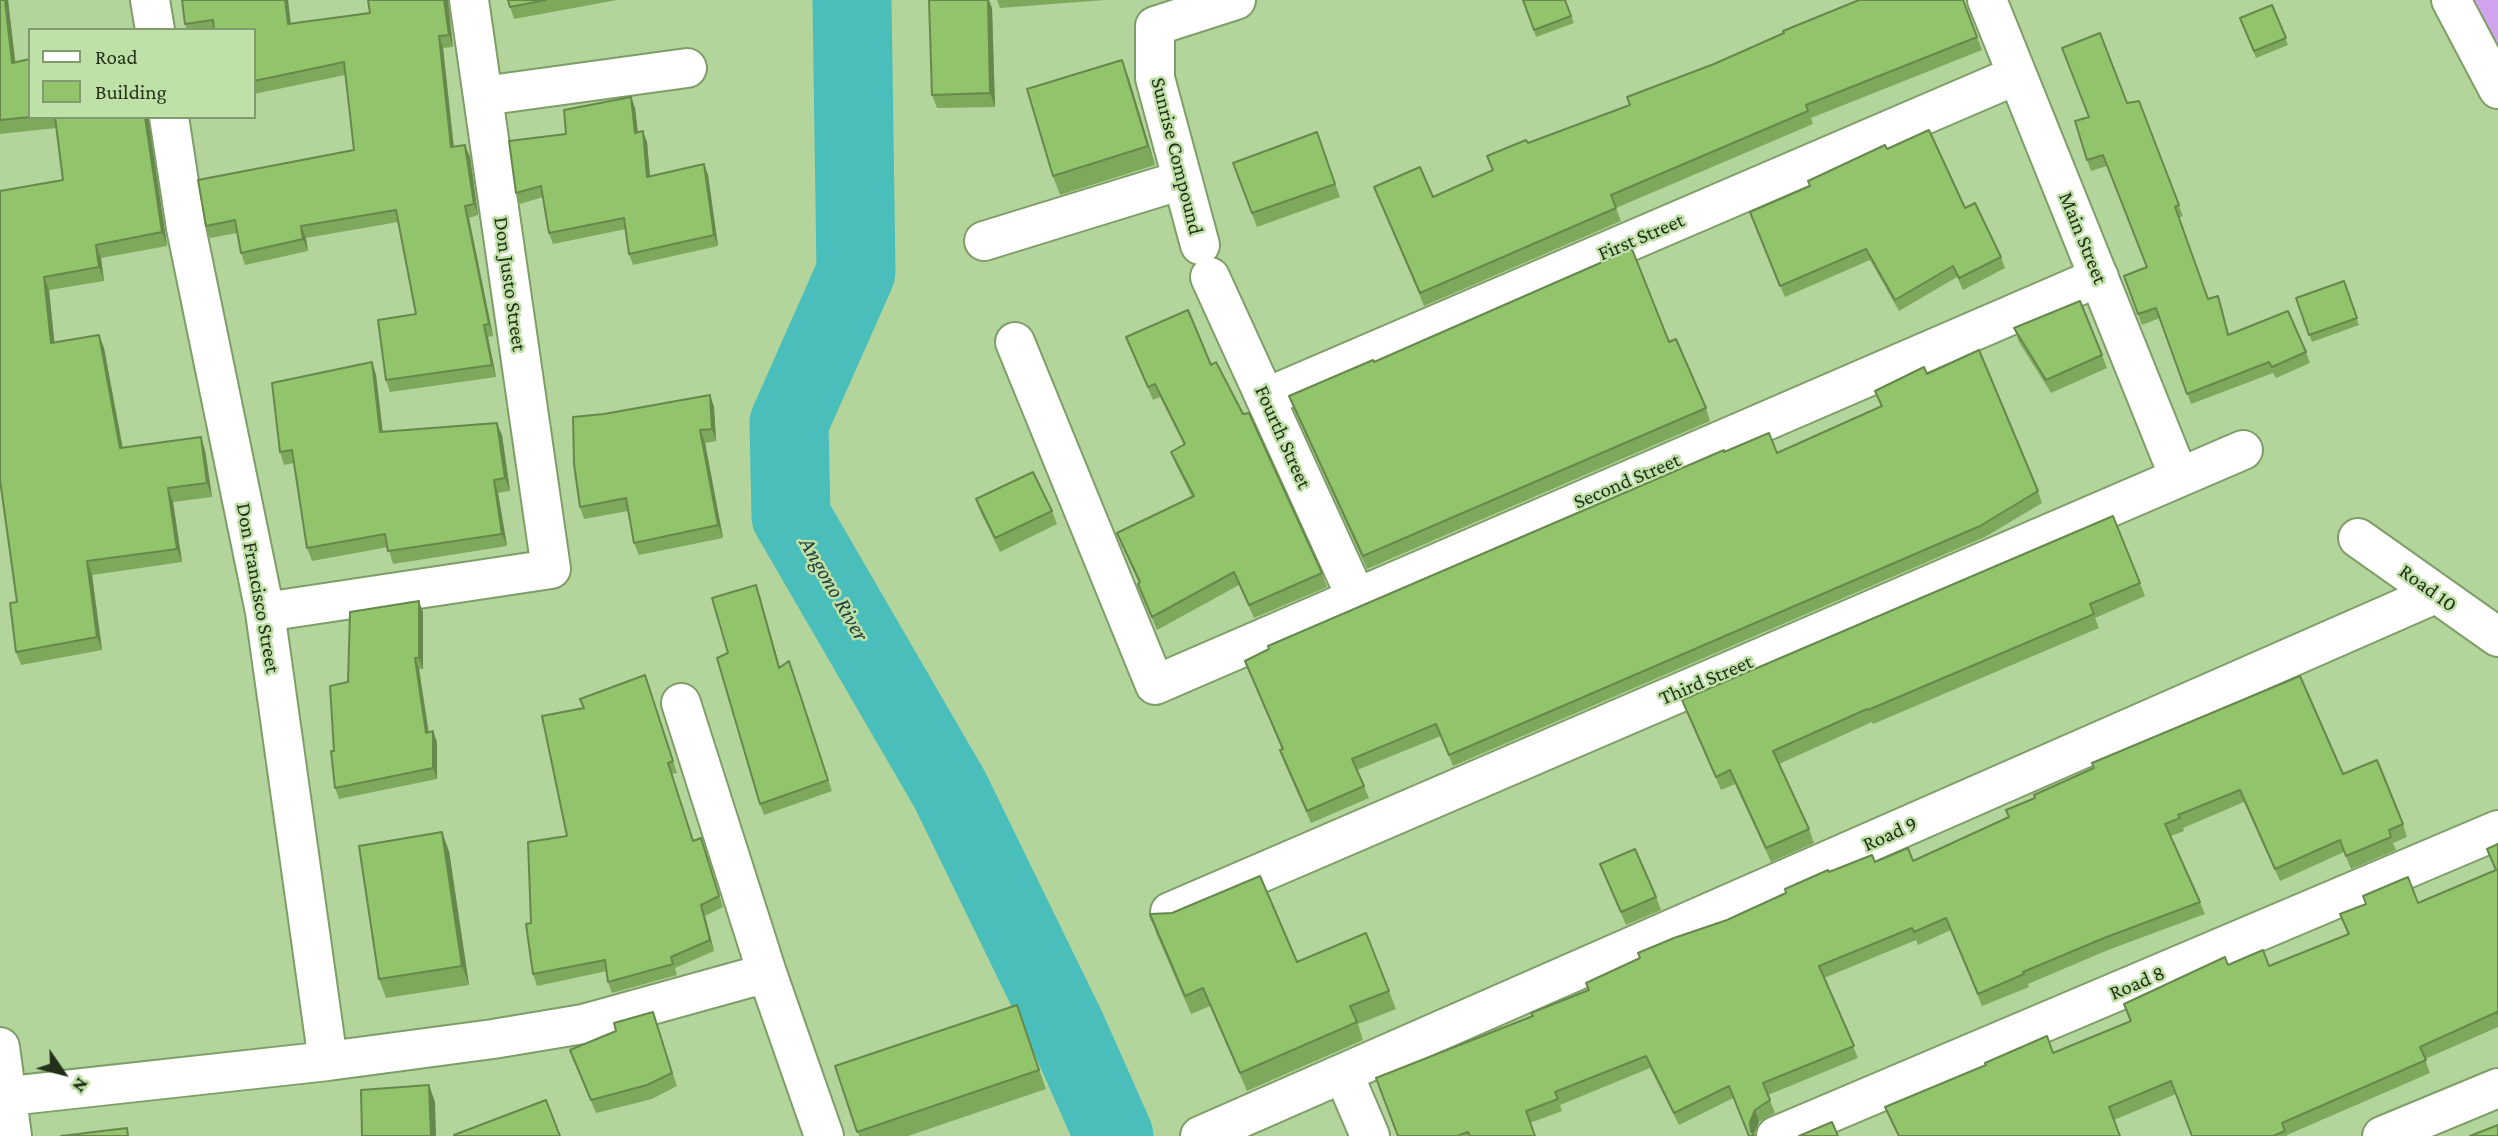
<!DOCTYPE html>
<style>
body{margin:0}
#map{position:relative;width:2498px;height:1136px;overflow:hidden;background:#b3d49b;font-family:"Crimson Pro",serif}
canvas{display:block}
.legend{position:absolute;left:28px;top:28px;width:228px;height:91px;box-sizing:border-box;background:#bfe1a7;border:2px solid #819b6f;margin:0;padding:9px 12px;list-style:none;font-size:21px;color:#24311a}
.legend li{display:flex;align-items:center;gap:14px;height:35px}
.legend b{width:35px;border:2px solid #819b6f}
.north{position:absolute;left:28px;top:1038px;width:70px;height:70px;-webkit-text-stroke:5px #bfe1a7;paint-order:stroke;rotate:125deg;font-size:19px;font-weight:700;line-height:28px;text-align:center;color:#24311a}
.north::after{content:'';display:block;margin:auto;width:24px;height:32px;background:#24311a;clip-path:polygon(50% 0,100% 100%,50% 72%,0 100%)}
</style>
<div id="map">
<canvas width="2498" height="1136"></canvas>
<ul class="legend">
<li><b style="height:9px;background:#fff"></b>Road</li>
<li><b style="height:19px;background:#92c46b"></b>Building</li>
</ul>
<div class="north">N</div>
</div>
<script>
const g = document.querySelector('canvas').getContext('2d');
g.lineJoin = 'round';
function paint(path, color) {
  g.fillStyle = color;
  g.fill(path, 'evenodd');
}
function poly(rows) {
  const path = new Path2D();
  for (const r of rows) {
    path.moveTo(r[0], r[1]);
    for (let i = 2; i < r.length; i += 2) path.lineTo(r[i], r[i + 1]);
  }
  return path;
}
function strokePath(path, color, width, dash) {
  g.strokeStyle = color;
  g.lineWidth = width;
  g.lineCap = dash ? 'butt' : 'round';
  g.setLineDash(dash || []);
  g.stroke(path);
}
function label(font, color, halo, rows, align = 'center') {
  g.font = font + ' "Crimson Pro",serif';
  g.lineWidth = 5;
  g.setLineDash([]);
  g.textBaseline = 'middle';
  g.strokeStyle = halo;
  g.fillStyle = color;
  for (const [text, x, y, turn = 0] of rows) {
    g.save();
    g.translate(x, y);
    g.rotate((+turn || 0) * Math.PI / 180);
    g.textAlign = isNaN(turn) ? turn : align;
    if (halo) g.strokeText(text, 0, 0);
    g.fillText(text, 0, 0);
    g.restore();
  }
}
paint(poly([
 [2467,0,2498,0,2498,58]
]), '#d3a4ee');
strokePath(poly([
 [852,0,856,272,789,423,791,516,950,790,1067,1030,1114,1136]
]), '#49bebb', 79);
const minor = poly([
 [150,0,155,30],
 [1987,0,2179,477],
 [2451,0,2498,89],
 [483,96,687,68],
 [169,117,186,228,265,612,328,1061],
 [984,241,1182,180],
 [1200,245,1155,78,1155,26,1236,0],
 [1210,277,1356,597],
 [1015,342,1155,685,2099,277],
 [1265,398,2017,75],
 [2358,538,2498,637],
 [265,612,551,569,469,0],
 [681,703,767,973,824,1136],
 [1170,912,2243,450],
 [0,1047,12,1136],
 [1344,1075,1370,1136],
 [0,1097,328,1061,493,1039,583,1024,767,973],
 [1200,1136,2435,594],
 [1776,1136,2498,830],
 [2382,1136,2498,1088]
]);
strokePath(minor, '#7e9e67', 42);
strokePath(minor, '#fff', 38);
paint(poly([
 [0,0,8,0,15,62,30,117,148,117,167,246,101,258,104,281,49,290,54,343,99,335,104,348,123,448,205,450,212,497,173,502,182,562,92,575,102,650,21,665,16,652,17,602,1,487,0,487,0,191,63,180,56,128,0,134],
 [182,0,288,0,291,24,447,3,453,47,443,48,454,147,470,157,478,215,469,218,493,336,488,337,496,377,390,392,386,380,416,314,398,222,306,238,308,251,245,265,241,253,237,233,210,238,206,226,354,150,345,75,254,94,254,30,187,30,185,24],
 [508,0,617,0,514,19],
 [997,0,1105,0,1000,8],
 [1523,0,1565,0,1574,23,1536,37],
 [1963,0,1982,50,1811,118,1813,124,1616,208,1621,221,1424,306,1374,187,1433,197,1492,170,1487,156,1528,143,1630,105,1714,64,1784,33],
 [2272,5,2288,45,2256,58,2240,18],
 [992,8,995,107,937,108,932,95],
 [1129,79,1155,165,1060,195,1053,176],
 [631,97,635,108,638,132,647,142,650,176,704,164,708,175,718,246,633,265,629,254,626,229,553,244,549,233,543,197,520,204,516,193,566,134],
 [2139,101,2183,216,2179,218,2208,299,2222,307,2229,335,2306,352,2310,363,2276,378,2273,373,2191,404,2160,318,2142,325,2124,276,2146,267,2107,166,2091,171,2087,160,2089,117,2127,103],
 [1317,132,1340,197,1257,227,1233,163],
 [1887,149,1965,208,2001,257,2005,268,1963,290,1957,277,1899,311,1870,260,1785,297,1754,223,1810,186],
 [2344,281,2359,325,2312,342,2296,298],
 [2014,328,2102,355,2107,368,2051,393,2019,342],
 [1126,337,1211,365,1322,573,1327,587,1254,618,1239,585,1157,630,1143,597,1138,584,1139,583,1122,546,1117,533,1192,497,1176,465,1171,452,1184,445,1160,397,1153,400],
 [1669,342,1706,408,1710,421,1367,569,1294,409,1289,396,1374,362],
 [372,362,376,375,383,432,502,435,510,491,498,493,507,546,393,564,388,547,312,561,307,548,294,463,284,465,280,452],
 [1927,374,2038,491,2042,503,1985,537,1453,766,1441,736,1357,770,1369,798,1311,823,1284,762,1280,750,1282,749,1245,661,1724,452,1777,453,1881,407,1875,391],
 [710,395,714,407,716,441,705,443,723,538,639,555,634,543,628,511,584,519,580,507,604,414],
 [976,499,1052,511,1057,524,1000,552,981,513],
 [2140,583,2145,596,2095,618,2099,628,1873,724,1872,722,1779,764,1809,829,1814,843,1771,862,1735,784,1721,790,1682,700],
 [756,585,780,668,789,661,832,791,764,815,760,804,728,653],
 [423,612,423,669,419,669,429,732,433,731,437,742,437,779,339,799,335,788,334,751,348,682],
 [645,675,677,773,672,774,693,840,705,850,723,907,705,916,714,951,675,968,677,975,612,993,608,982,607,971,537,986,533,974,531,923,567,836,584,708],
 [2343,774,2403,824,2407,837,2393,843,2396,850,2351,869,2344,852,2280,881,2244,802,2183,828,2184,831,2171,836,2205,914,2108,950,2028,984,2029,987,1982,1006,1951,930,1918,945,1916,940,1824,978,1858,1058,1768,1095,1775,1113,1759,1122,1754,1134,1755,1136,1733,1098,1679,1125,1650,1068,1560,1105,1562,1111,1530,1123,1535,1136,1398,1136,1533,1016,1589,990,1727,920,1829,872,1875,862,1913,861,2009,817],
 [2498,844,2498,1027,2425,1059,2430,1073,2287,1135,2287,1136,2192,1136,2176,1094,2114,1120,2120,1136,1898,1136,1885,1107,2053,1053,2130,1022,2124,1004,2228,965,2269,966,2348,935,2340,914,2418,903,2495,870,2487,849],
 [449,851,469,985,386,998,379,979],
 [1600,864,1656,897,1661,910,1626,925],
 [1150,914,1389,991,1396,1009,1358,1024,1363,1040,1247,1091,1210,1006,1191,1014,1156,933],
 [1017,1005,1046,1089,908,1136,859,1136,835,1066],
 [653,1012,677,1086,652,1099,596,1113,570,1050,616,1031]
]), '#7ea95c');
paint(poly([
 [5,0,8,0,17,76,12,63],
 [285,0,288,0,292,36,288,24],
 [444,0,448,0,453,47,449,35],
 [988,0,989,0,992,8,995,107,990,93],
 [439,36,443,48,455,159,451,147],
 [1122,60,1129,79,1155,165,1148,146],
 [631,97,635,108,639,144,635,133],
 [145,117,148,117,167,246,162,232],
 [643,131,647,142,651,188,647,177],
 [465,145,470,157,478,215,474,204],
 [704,164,708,175,718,246,714,235],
 [465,206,469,218,493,336,489,324],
 [301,226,306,238,308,251,303,239],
 [96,245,101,258,104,281,99,267],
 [44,277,49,290,56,357,51,343],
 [484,325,488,337,496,377,492,365],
 [99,335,104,348,125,462,120,448],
 [372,362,376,375,384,445,380,432],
 [710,395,714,407,716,441,712,429],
 [497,423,502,435,510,491,505,478],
 [700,430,705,443,723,538,718,525],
 [201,437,205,450,212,497,207,483],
 [494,480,498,493,507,546,502,534],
 [168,488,173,502,182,562,177,549],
 [87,561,92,575,102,650,97,637],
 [756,585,760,596,783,679,779,668],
 [419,601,423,612,423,669,419,658],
 [415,658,419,669,430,744,426,733],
 [433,731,437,742,437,779,433,768],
 [442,832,449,851,469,985,462,966],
 [701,905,705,916,714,951,710,940],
 [429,1085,435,1102,436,1136,431,1136],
 [1755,1110,1759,1122,1754,1134,1755,1136,1751,1131,1750,1122]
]), '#66894b');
const building = poly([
 [0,0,5,0,12,63,30,59,30,117,0,120,0,0],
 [182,0,285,0,288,24,370,13,368,0,444,0,449,35,439,36,451,147,465,145,474,204,465,206,489,324,484,325,492,365,386,380,378,320,416,314,396,210,301,226,303,239,241,253,235,220,206,226,198,180,354,150,344,62,254,81,254,30,214,30,213,20,185,24,182,0],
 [508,0,546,0,510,7,508,0],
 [929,0,988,0,990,93,932,95,929,0],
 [1523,0,1565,0,1571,16,1534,30,1523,0],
 [1859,0,1963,0,1977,37,1806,105,1808,111,1611,195,1616,208,1420,293,1374,187,1420,167,1433,197,1493,170,1487,156,1526,140,1528,143,1630,105,1627,97,1714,64,1784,33,1783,31,1859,0],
 [2272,5,2286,38,2254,51,2240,18,2272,5],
 [2100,33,2127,103,2139,101,2179,205,2175,207,2208,299,2218,296,2228,335,2288,311,2306,352,2272,367,2269,362,2187,394,2156,308,2138,314,2124,276,2147,267,2103,155,2087,160,2075,121,2089,117,2062,48,2100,33],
 [1122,60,1148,146,1053,176,1027,89,1122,60],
 [631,97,635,133,643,131,647,177,704,164,714,235,629,254,624,218,549,233,541,186,516,193,509,141,566,134,564,110,631,97],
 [55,117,145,117,162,232,96,245,99,267,44,277,51,343,99,335,120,448,201,437,207,483,168,488,177,549,87,561,97,637,16,652,10,603,17,602,0,480,0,191,63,180,55,117],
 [1929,130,1965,208,1975,203,2001,257,1959,278,1953,266,1895,300,1866,249,1780,286,1750,212,1810,186,1808,181,1885,145,1887,149,1929,130],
 [1317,132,1335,184,1252,213,1233,163,1317,132],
 [1632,249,1669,342,1676,339,1706,408,1363,556,1289,396,1373,360,1374,362,1632,249],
 [2344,281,2357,318,2309,335,2296,298,2344,281],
 [2080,301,2102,355,2046,380,2014,328,2080,301],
 [1188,310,1211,365,1216,362,1243,414,1249,413,1322,573,1249,605,1234,572,1152,617,1138,584,1140,582,1117,533,1194,496,1171,452,1185,444,1155,384,1148,387,1126,337,1188,310],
 [1979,350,2038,491,1980,526,1449,755,1436,724,1352,759,1364,786,1307,811,1280,750,1283,749,1245,661,1269,649,1268,646,1724,450,1724,452,1769,433,1777,453,1882,406,1875,391,1924,367,1927,374,1979,350],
 [372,362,380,432,497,423,505,478,494,480,502,534,388,551,385,534,307,548,292,450,280,452,272,383,372,362],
 [710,395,712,429,700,430,718,525,634,543,626,498,580,507,574,464,573,417,604,414,710,395],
 [1033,472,1052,511,995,538,976,499,1033,472],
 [2113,516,2140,583,2090,604,2094,614,1868,710,1867,709,1773,751,1809,829,1766,848,1730,770,1716,777,1682,700,2113,516],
 [756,585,779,668,789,661,828,780,760,804,717,658,728,653,712,598,756,585],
 [419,601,419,658,415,658,426,733,433,731,433,768,335,788,331,751,334,751,330,686,348,682,350,612,419,601],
 [645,675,673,761,668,763,693,841,701,838,719,896,701,905,710,940,671,957,673,964,608,982,605,960,533,974,526,924,531,923,528,842,567,836,542,716,584,708,580,699,645,675],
 [2300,676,2343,774,2377,760,2403,824,2389,830,2391,837,2346,856,2340,840,2275,869,2240,790,2178,815,2180,818,2165,824,2200,902,2104,938,2023,972,2024,974,1978,994,1946,918,1914,932,1912,928,1819,966,1854,1046,1763,1083,1770,1100,1755,1110,1750,1122,1751,1131,1754,1136,1749,1136,1729,1086,1674,1113,1646,1056,1555,1092,1558,1099,1526,1111,1535,1136,1470,1136,1468,1132,1457,1136,1398,1136,1376,1078,1533,1016,1531,1013,1589,990,1586,983,1640,958,1638,953,1674,938,1727,920,1786,893,1785,889,1828,870,1829,872,1872,855,1875,862,1908,848,1913,861,2009,817,2006,810,2035,798,2034,795,2094,768,2092,763,2300,676],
 [442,832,462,966,379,979,359,846,442,832],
 [2498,844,2498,1014,2497,1012,2420,1047,2426,1060,2282,1123,2285,1131,2273,1136,2192,1136,2171,1081,2109,1107,2120,1136,1899,1136,1885,1107,1986,1065,1985,1063,2047,1036,2053,1053,2131,1021,2124,1004,2225,957,2228,965,2263,950,2269,966,2349,934,2340,914,2366,904,2363,896,2408,877,2418,903,2496,870,2487,849,2498,844],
 [1635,849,1656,897,1621,912,1600,864,1635,849],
 [1260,876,1297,962,1366,933,1389,991,1350,1006,1357,1022,1240,1073,1203,988,1185,996,1150,914,1172,913,1260,876],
 [1017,1005,1039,1070,857,1132,835,1066,1017,1005],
 [653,1012,672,1073,647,1085,591,1100,570,1050,616,1031,614,1023,653,1012],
 [429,1085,431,1136,362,1136,361,1090,429,1085],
 [546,1100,560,1136,454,1136,454,1135,546,1100],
 [1832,1122,1838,1136,1799,1136,1832,1122],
 [2498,1125,2498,1136,2470,1136,2498,1125],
 [127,1128,128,1136,61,1136,127,1128]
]);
paint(building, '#92c46b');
strokePath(building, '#66894b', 2);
label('21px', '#24311a', '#bfe1a7', [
 ["Sunrise Compound",1177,156,76],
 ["First Street",1641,237,-23],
 ["Main Street",2083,238,68],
 ["Don Justo Street",510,284,82],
 ["Fourth Street",1283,437,66],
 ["Second Street",1627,481,-23],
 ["Don Francisco Street",258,588,80],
 ["Road 10",2428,588,36],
 ["Third Street",1706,680,-23],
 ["Road 9",1890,834,-24],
 ["Road 8",2137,983,-23]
]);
label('italic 23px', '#26403f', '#bfe1a7', [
 ["Angono River",834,589,60]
]);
</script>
